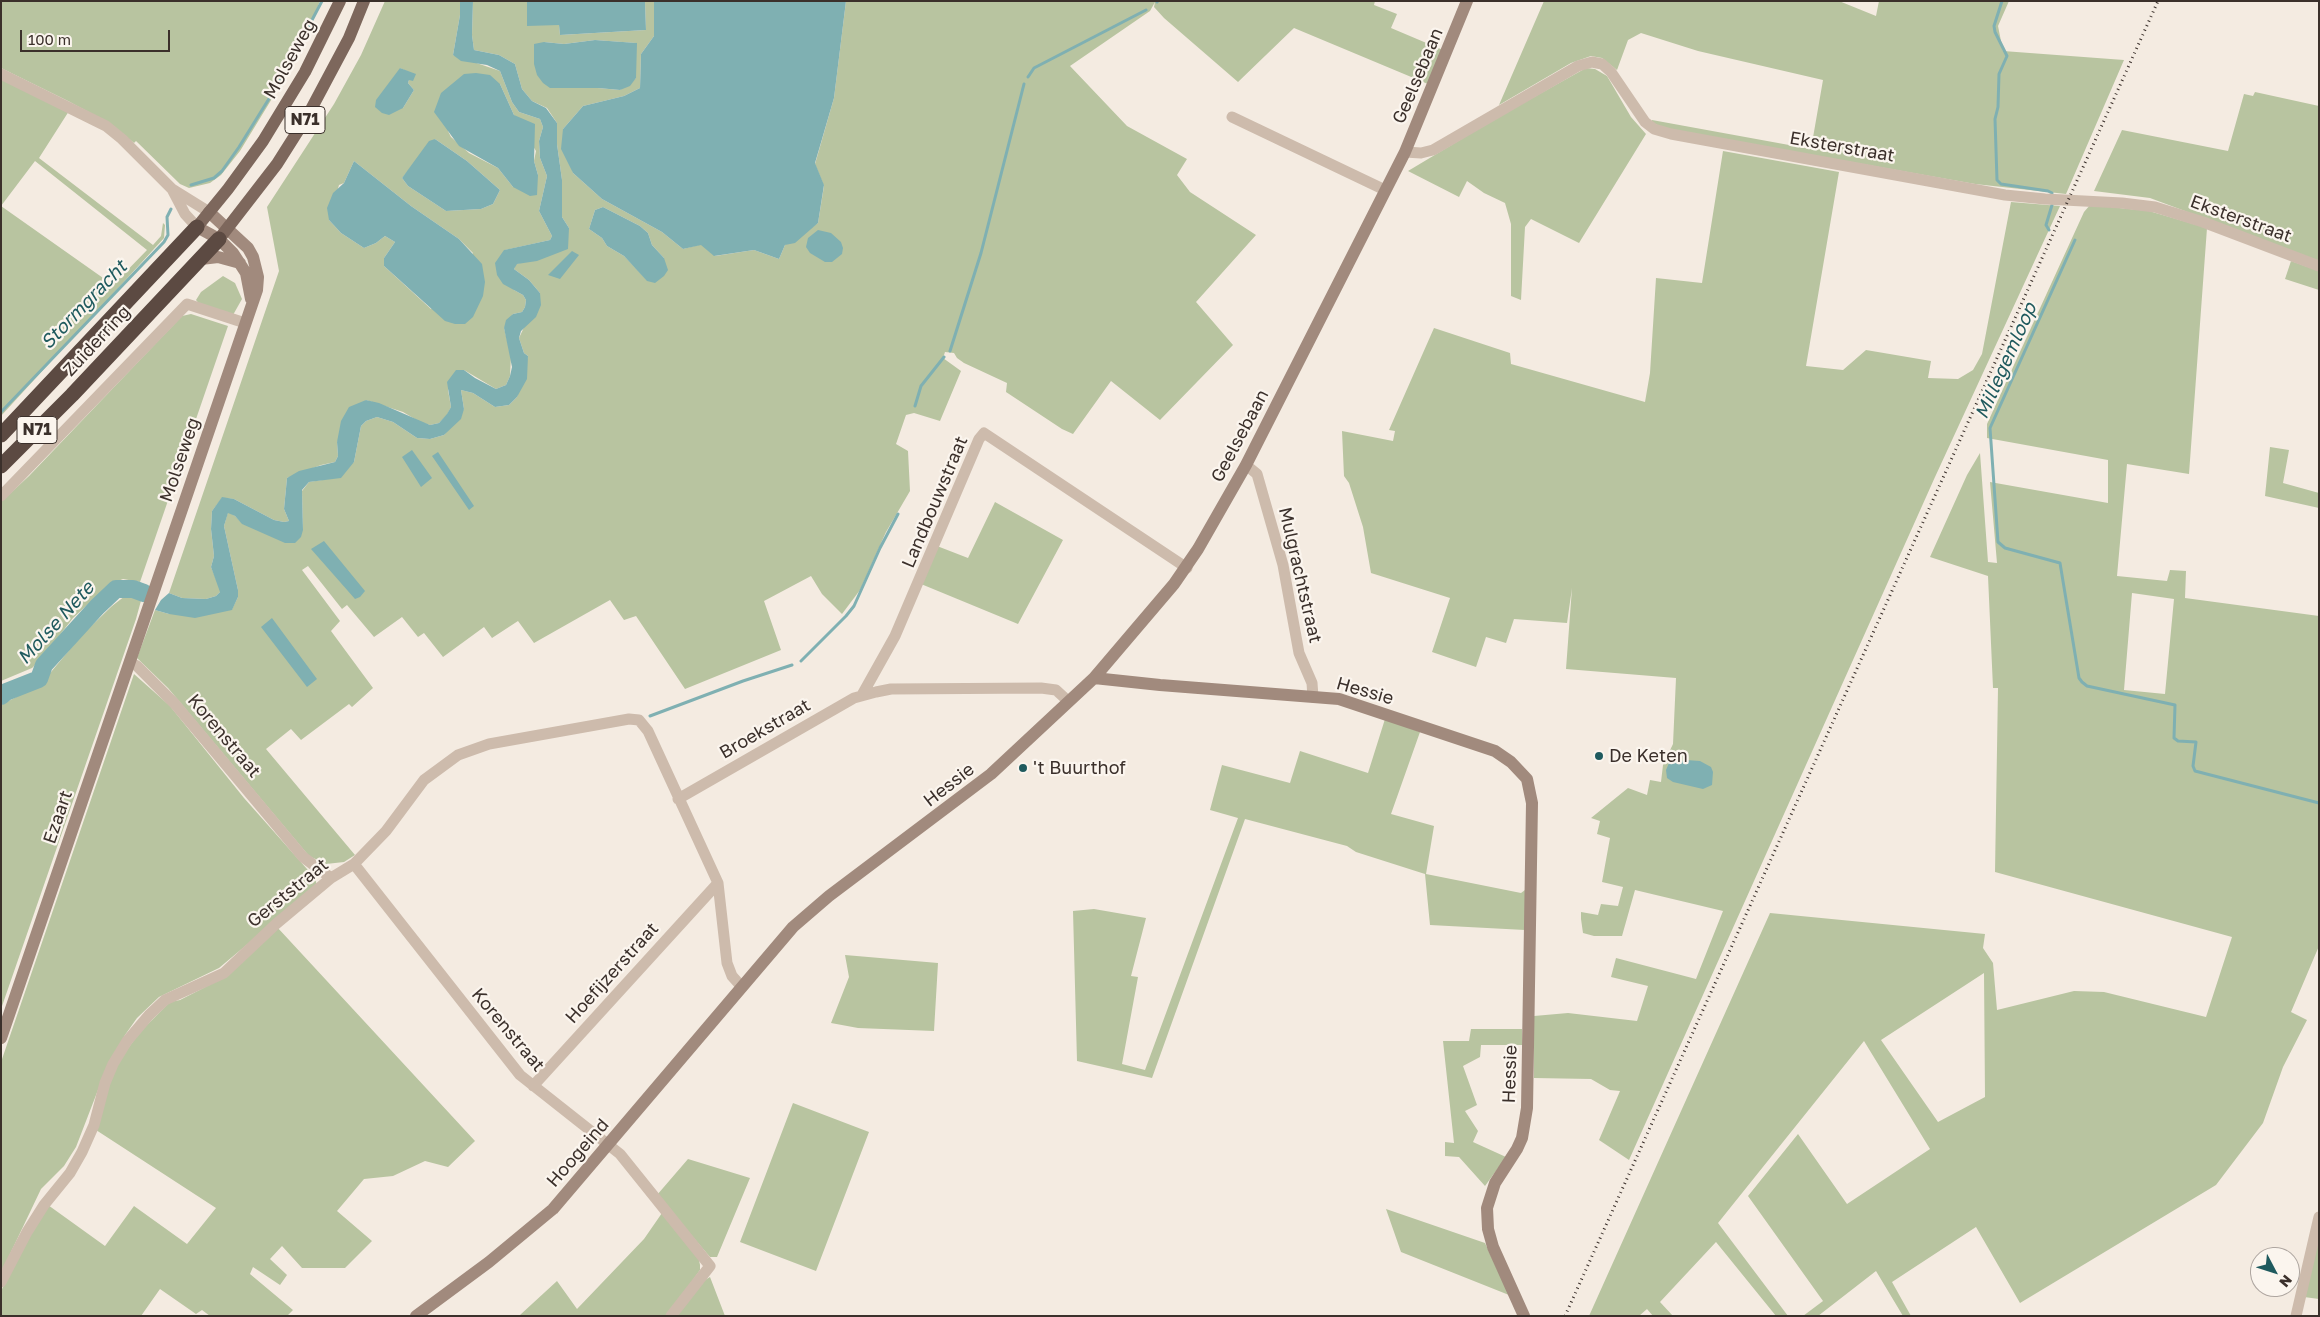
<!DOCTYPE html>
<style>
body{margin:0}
#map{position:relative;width:2320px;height:1317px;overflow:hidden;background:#f4ebe1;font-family:"Golos Text",sans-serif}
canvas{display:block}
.frame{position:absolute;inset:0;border:2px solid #3b302b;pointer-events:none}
.north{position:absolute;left:2250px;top:1247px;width:50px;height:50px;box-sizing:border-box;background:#fbf5ee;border:1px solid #aea6a0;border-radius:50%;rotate:130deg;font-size:14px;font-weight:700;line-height:20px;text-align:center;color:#3b302b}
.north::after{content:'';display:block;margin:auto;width:18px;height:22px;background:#1f5a5e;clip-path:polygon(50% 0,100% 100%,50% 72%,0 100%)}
.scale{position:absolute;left:20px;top:30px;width:150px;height:22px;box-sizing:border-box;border:2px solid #3b302b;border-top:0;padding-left:6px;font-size:15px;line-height:18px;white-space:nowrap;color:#3b302b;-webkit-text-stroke:4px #fbf5ee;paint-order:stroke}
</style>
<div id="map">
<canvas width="2320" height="1317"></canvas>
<div class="frame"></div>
<div class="north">N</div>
<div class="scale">100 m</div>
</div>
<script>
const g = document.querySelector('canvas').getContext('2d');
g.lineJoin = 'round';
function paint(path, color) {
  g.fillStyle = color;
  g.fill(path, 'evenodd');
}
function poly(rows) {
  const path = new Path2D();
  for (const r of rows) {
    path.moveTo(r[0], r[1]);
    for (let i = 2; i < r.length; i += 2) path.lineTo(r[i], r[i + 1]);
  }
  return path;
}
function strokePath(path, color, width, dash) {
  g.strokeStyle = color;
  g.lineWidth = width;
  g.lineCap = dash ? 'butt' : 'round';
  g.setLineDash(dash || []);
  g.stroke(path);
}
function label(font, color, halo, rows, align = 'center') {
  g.font = font + ' "Golos Text",sans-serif';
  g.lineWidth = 4.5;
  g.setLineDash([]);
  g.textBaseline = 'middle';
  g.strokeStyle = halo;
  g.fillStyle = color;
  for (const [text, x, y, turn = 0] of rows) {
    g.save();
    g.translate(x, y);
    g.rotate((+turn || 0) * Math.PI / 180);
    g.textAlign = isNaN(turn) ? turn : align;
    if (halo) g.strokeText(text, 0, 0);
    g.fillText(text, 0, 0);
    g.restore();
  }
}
paint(poly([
 [1,1,320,1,298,56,240,151,221,175,210,183,189,188,180,184,136,141,134,143,109,123,68,101,1,68],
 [385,1,460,1,460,15,453,55,500,71,512,102,519,112,540,119,543,127,539,141,540,158,547,176,539,211,552,236,550,240,505,250,514,290,523,295,526,300,525,307,522,312,513,314,504,328,511,356,510,376,506,385,496,389,464,370,448,390,451,407,447,415,439,423,430,425,420,422,403,412,366,400,337,442,338,456,335,462,321,465,287,478,284,509,289,521,284,522,274,520,234,499,222,498,212,511,211,529,214,556,211,567,221,591,216,596,206,599,182,598,169,593,279,271,267,207,334,104,361,55],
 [400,68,406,71,409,80,408,83,414,90,403,108],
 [500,84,514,115,536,151,534,161,538,175,513,187,498,168,469,153,451,137,448,131],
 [435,139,467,161,500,190,493,204,481,209,446,211,408,186,402,178],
 [354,161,411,206,459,239,473,253,431,309,384,266,384,258,395,242,385,236,376,243,364,248,341,233,329,220,339,185,344,183],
 [473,1,532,1,527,2,559,25,560,35,646,30,645,1,654,1,654,36,641,54,640,88,624,96,583,106,563,129,573,173,602,199,662,232,683,249,702,244,715,256,754,250,779,259,785,245,818,223,824,186,815,164,834,98,846,1,1375,1,1374,5,1397,14,1391,28,1443,50,1428,84,1294,28,1238,82,1164,18,1154,7,1155,2,1150,11,1070,66,1127,126,1187,159,1177,175,1190,192,1256,235,1196,302,1233,345,1160,420,1111,381,1073,434,1062,429,1006,392,1007,383,964,363,957,358,954,353,945,352,943,358,961,371,940,421,914,413,906,415,896,444,908,451,910,491,886,532,860,590,842,614,822,594,811,576,764,601,781,650,685,689,636,616,624,620,610,600,534,643,518,621,492,638,484,627,443,657,424,633,418,637,402,617,374,637,347,605,342,609,308,566,302,570,340,621,331,631,373,688,352,707,349,704,301,740,291,729,266,749,355,855,344,862,326,864,309,856,168,688,137,658,155,610,169,614,232,609,238,597,238,590,224,526,228,512,235,516,243,524,303,530,302,491,309,482,322,480,354,462,361,426,366,421,377,417,393,422,417,438,430,439,444,435,464,409,461,390,473,393,495,407,509,405,517,397,528,356,524,353,519,338,540,293,529,280,514,269,516,264,524,262,569,228,562,217,562,180,557,144,557,123,547,108,532,101,522,89,515,64,499,55,474,50,472,35],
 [595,40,636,43,636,78,620,90,598,88,544,42,564,44],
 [603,207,640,226,648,233,652,245,664,258,648,281,624,256,607,246,602,238,589,229,595,210],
 [1544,1,1839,1,1876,16,1879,1,2009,1,1998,26,2003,51,2124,60,2066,194,1975,184,1671,130,1652,123,1652,120,1811,149,1823,80,1698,51,1641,33,1628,40,1617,70,1602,58,1591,56,1571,63,1499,105],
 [1586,68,1595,69,1607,76,1631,117,1646,134,1579,243,1531,219,1525,227,1521,300,1511,296,1511,224,1505,203,1484,193,1467,181,1459,197,1408,171,1500,116],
 [1,78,69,111,39,158,153,245,161,236,163,223,165,225,164,238,1,416,1,206,113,285,147,250,35,161,1,206],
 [2255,92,2319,106,2319,261,2150,198,2094,191,2122,130,2228,151,2244,94,2253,96],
 [1723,151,1839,172,1806,366,1843,370,1866,350,1931,361,1928,378,1958,379,1973,370,1982,354,2011,202,2060,206,1935,477,1629,1160,1599,1140,1620,1091,1610,1090,1591,1079,1534,1078,1534,1016,1568,1013,1637,1021,1648,986,1611,977,1616,958,1696,979,1723,911,1635,890,1622,936,1594,936,1583,933,1581,919,1581,912,1598,915,1601,904,1618,906,1623,887,1602,882,1610,838,1597,834,1600,821,1591,818,1628,788,1647,795,1650,780,1661,782,1663,765,1673,744,1676,678,1566,669,1572,588,1567,623,1514,619,1506,643,1486,637,1476,667,1432,652,1450,598,1371,573,1363,527,1349,483,1344,476,1342,431,1393,441,1395,431,1389,430,1434,328,1510,353,1511,364,1645,402,1650,373,1656,278,1702,283],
 [2090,205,2149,211,2207,228,2189,474,2127,464,2117,576,2167,581,2170,570,2186,571,2185,598,2319,616,2319,946,2291,1012,2307,1020,2283,1067,2263,1123,2216,1185,2020,1303,1976,1227,1892,1282,1911,1316,1903,1316,1876,1271,1818,1316,1803,1316,1823,1301,1748,1196,1798,1134,1847,1204,1930,1149,1864,1041,1718,1223,1788,1316,1776,1316,1716,1242,1660,1302,1673,1316,1653,1316,1647,1309,1639,1316,1589,1316,1770,913,1985,934,1983,948,1993,963,1997,1010,2074,991,2104,992,2206,1017,2232,937,1995,872,1998,688,1993,688,1988,576,1930,557,1967,475,1980,453,1988,562,1997,563,1990,482,2108,503,2108,460,1987,438,1987,424,2084,212],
 [2132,593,2174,599,2165,694,2124,690],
 [1984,973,1985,1097,1938,1122,1881,1040],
 [2291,261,2319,271,2319,290,2285,279],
 [223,276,235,283,242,299,233,315,200,305,196,300,201,292],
 [191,314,228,326,140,582,123,579,110,584,73,618,41,659,32,668,1,681,1,502,29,476,182,316],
 [2270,447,2289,450,2283,483,2319,493,2319,508,2265,496],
 [995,502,1063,540,1018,624,921,584,937,546,968,558],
 [135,594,142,597,136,619,1,1009,1,705,41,684,81,636,112,606,125,596],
 [134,674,170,706,244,798,315,878,317,886,219,968,159,997,137,1018,125,1035,103,1077,76,1147,64,1166,41,1189,1,1273,1,1062],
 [1385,719,1420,732,1391,814,1434,826,1426,874,1521,893,1525,890,1525,930,1430,925,1425,874,1356,852,1347,846,1245,819,1152,1078,1077,1061,1073,911,1094,909,1146,918,1131,976,1138,977,1122,1064,1145,1070,1238,818,1210,810,1222,765,1290,783,1300,751,1368,773],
 [277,927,475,1141,448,1167,425,1161,393,1176,364,1179,337,1211,372,1241,345,1268,302,1268,282,1246,270,1259,287,1275,280,1285,253,1267,250,1274,293,1310,287,1316,210,1316,202,1310,196,1314,160,1289,141,1316,1,1316,1,1291,36,1222,48,1205,105,1246,134,1206,187,1244,216,1208,96,1130,111,1079,118,1062,140,1032,170,1002,180,1000,227,976],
 [845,955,938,963,934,1031,858,1028,831,1023,849,977],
 [1471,1029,1522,1029,1522,1045,1481,1045,1480,1057,1463,1066,1477,1105,1465,1111,1478,1131,1473,1142,1506,1157,1485,1186,1459,1157,1445,1156,1445,1142,1454,1143,1443,1041,1469,1041],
 [793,1103,869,1132,816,1271,740,1242],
 [688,1159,750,1178,717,1257,710,1257,657,1195],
 [1386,1209,1485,1243,1509,1295,1401,1252],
 [662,1213,698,1255,700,1265,700,1270,667,1316,520,1315,557,1281,577,1309,644,1239],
 [2319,1234,2319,1299,2304,1297],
 [710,1277,725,1316,677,1316,705,1280]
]), '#b8c4a0');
paint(poly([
 [460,1,473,1,472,35,474,50,499,55,515,64,522,89,532,101,546,108,557,123,557,144,562,180,562,217,569,228,568,249,537,261,517,264,514,269,529,280,540,293,541,305,536,317,521,331,519,338,524,353,528,356,527,379,517,397,509,405,495,407,473,393,461,390,464,409,461,419,444,435,430,439,417,438,393,422,377,417,366,421,361,426,354,462,341,478,309,482,302,490,303,530,301,537,295,543,285,543,242,524,235,516,228,513,224,526,238,590,238,597,232,610,195,618,169,614,155,610,161,600,169,593,182,598,206,599,216,596,220,592,211,567,214,556,211,529,212,511,222,497,234,499,274,520,284,522,289,521,284,509,287,478,299,471,335,462,338,456,337,442,341,421,349,407,366,400,379,403,430,425,439,423,447,414,451,407,447,382,456,370,464,370,475,378,496,389,506,385,510,376,512,367,504,328,506,320,513,314,522,312,525,307,526,300,523,295,503,284,497,275,495,263,504,250,550,240,552,236,539,211,547,176,540,158,539,141,543,127,540,119,519,112,512,102,500,71,487,65,461,61,453,55,460,15],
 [645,1,646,30,560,35,559,25,527,26,527,2],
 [654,1,846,1,834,98,815,163,824,185,818,223,795,243,785,245,779,259,754,250,714,256,701,245,683,249,662,232,602,199,573,173,561,149,563,129,583,106,624,96,640,88,641,54,654,36],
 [595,40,637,43,636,78,630,86,620,90,598,88,550,88,543,83,537,75,534,64,534,44,544,42,564,44],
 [400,68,416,74,413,81,409,80,408,83,414,90,403,108,389,115,382,113,375,107,376,100],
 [476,73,490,75,500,84,514,115,535,124,534,161,538,175,537,195,530,196,513,187,498,168,459,146,434,112,441,93,464,74],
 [435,139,467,161,500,190,493,204,481,209,446,211,408,186,402,178,429,141],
 [354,161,411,206,459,239,482,264,485,282,483,296,473,317,465,324,455,324,445,321,384,266,384,258,395,242,385,236,376,243,364,248,341,233,329,220,327,208,333,193,344,183],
 [603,207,640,226,648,233,652,245,664,258,668,270,664,276,655,283,647,281,624,256,607,246,602,238,589,229,595,210],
 [818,230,831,233,841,242,843,248,842,254,832,262,825,262,810,253,806,247,808,238],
 [572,251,579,255,560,279,548,275],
 [412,450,432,478,421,487,402,457],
 [438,452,474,506,469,510,432,456],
 [324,541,365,591,360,597,355,599,311,549],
 [272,618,317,679,307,687,261,627],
 [1686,760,1700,761,1711,767,1713,772,1712,785,1703,789,1673,782,1667,778,1666,770,1669,763]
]), '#7fb0b2');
strokePath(poly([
 [2002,1,1994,26,1995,32,2007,56,1999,74,1998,107,1995,119,1997,180,2001,184,2048,191,2052,193],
 [1157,2,1158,1],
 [1028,77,1034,68,1146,10],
 [191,185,214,178,222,171,239,147,280,81,322,1],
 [2049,230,2046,225,2052,205],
 [2075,240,1990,428,1998,542,2005,548,2060,563,2079,678,2082,682,2087,686,2175,705,2174,738,2178,741,2196,742,2193,766,2195,771,2319,803],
 [950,351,981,253,1024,84],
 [915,406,921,386,944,357],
 [1,412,164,242,168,235,167,217,171,209],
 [801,661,846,616,854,606,880,548,898,514],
 [650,716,743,681,792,665]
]), '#7fb0b2', 3);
strokePath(poly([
 [1,696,6,692,39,679,44,665,97,607,116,589,133,589,144,593]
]), '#7fb0b2', 18);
strokePath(poly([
 [1,74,106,126,122,139,172,189,209,212],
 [1232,117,1385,190],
 [1405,152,1421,153,1433,150,1578,66,1592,62,1602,64,1611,72,1645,122,1654,129,1671,134,2005,195,2045,199,2122,203,2155,207,2203,222,2319,266],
 [173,191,185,214,197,227],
 [1246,465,1257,474,1283,565,1299,653,1312,683,1313,697],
 [1,496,187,304,245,323],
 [130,662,137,666,175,704,303,857,331,878],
 [862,695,895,636,979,439,984,433,1187,568],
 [678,799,854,698,876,692,891,689,1041,688,1056,690,1068,701],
 [354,864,520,1075,620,1154,710,1266,671,1316],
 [533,1086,718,883],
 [1,1282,27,1232,44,1205,70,1173,82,1152,94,1125,105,1083,113,1064,127,1041,149,1015,165,1000,224,973,276,924,331,878,354,864,386,831,424,780,458,755,489,744,629,719,639,720,648,731,718,883,727,963,732,976,741,986],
 [2296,1316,2319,1217]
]), '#cdbbac', 11);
strokePath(poly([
 [197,227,219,239,233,253,246,273,251,299],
 [201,259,218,257,240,263],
 [1094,678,1160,685,1339,699,1495,751,1511,762,1527,779,1532,803,1527,1108,1522,1138,1517,1149,1495,1183,1487,1208,1488,1229,1493,1247,1524,1316],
 [1,1038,257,290,258,277,253,257,248,248,209,212],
 [416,1316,489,1262,553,1209,793,927,829,896,991,774,1094,678,1174,584,1198,549,1246,465,1405,152,1467,1]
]), '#a18a7d', 12);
strokePath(poly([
 [197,227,228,189,263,141,305,72,340,1],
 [219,239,277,164,308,115,349,38,364,1]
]), '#7d675c', 12);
strokePath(poly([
 [1,435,197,227],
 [1,466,72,395,219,239]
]), '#5c4a42', 15);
strokePath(poly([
 [1565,1316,2158,1]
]), '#3b302b', 3, [1, 4]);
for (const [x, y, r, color] of [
 [1599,756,5,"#1f5a5e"],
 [1023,768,5,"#1f5a5e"]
]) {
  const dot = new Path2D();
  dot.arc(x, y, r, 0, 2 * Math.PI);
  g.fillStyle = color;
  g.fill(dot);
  strokePath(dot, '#fbf5ee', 2);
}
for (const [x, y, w] of [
 [305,120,40],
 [37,430,40]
]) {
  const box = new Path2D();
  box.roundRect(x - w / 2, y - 13.5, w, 27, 4);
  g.fillStyle = '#fbf5ee';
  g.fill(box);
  strokePath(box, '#3b302b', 1);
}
label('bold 16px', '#3b302b', null, [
 ["N71",305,120],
 ["N71",37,430]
]);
label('18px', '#3b302b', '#fbf5ee', [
 ["Molseweg",290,59,-61],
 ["Geelsebaan",1418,76,-67],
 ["Eksterstraat",1842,147,10],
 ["Eksterstraat",2241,219,20],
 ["Zuiderring",97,341,-47],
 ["Geelsebaan",1240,436,-62],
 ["Molseweg",180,460,-71],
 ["Landbouwstraat",935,502,-67],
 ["Mulgrachtstraat",1300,575,77],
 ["Hessie",1365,691,16],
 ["Broekstraat",765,729,-30],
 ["Korenstraat",224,736,50],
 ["Hessie",949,785,-38],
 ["Ezaart",58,817,-71],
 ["Gerststraat",288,893,-39],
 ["Hoefijzerstraat",612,973,-48],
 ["Korenstraat",508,1030,50],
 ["Hessie",1510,1074,-88],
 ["Hoogeind",578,1153,-49]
]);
label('18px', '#3b302b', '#fbf5ee', [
 ["De Keten",1609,756],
 ["'t Buurthof",1033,768]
], 'left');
label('italic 19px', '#1f5a5e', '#fbf5ee', [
 ["Stormgracht",84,305,-46],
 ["Millegemloop",2006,361,-66],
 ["Molse Nete",56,623,-48]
]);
</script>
